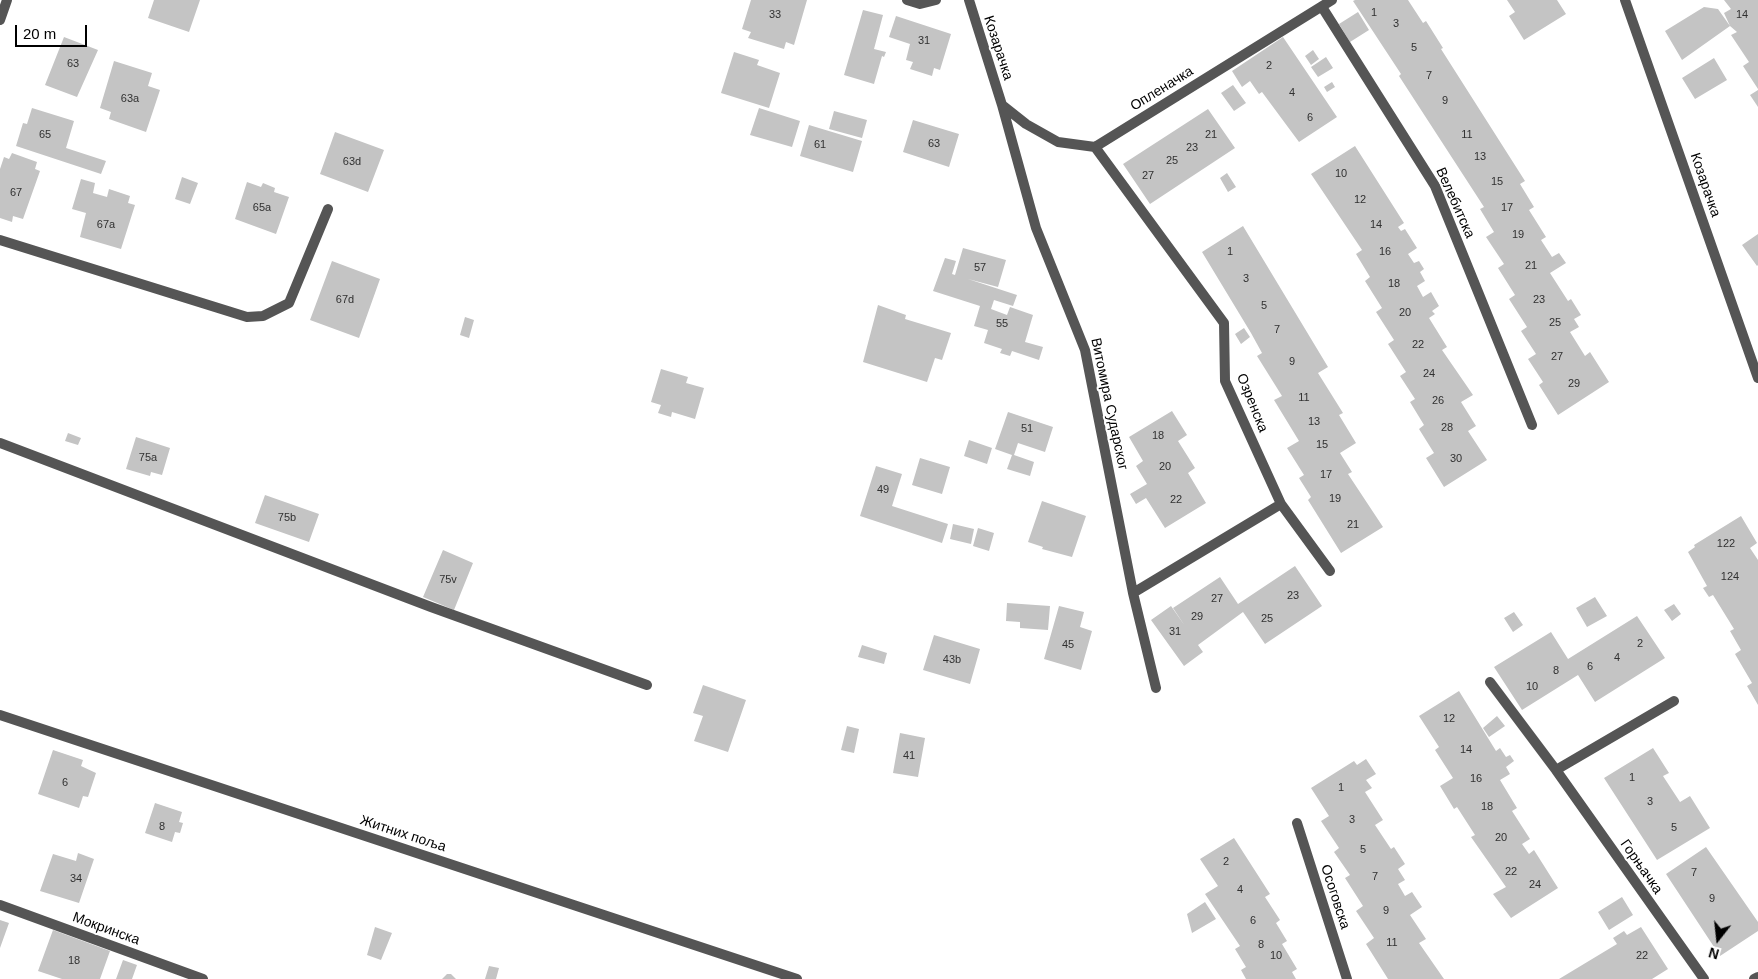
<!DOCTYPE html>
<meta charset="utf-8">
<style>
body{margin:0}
#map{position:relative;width:1758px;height:979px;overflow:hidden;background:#fff;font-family:Helvetica,sans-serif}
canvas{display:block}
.north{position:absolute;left:1693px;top:914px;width:50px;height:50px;-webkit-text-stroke:4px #fff;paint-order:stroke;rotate:196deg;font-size:14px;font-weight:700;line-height:20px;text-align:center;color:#000}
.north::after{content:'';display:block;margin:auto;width:18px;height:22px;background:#000;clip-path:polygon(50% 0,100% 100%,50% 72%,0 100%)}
.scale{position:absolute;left:15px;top:25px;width:72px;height:22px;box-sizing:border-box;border:2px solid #000;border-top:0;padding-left:6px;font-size:15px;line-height:18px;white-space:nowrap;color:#000;-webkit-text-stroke:4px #fff;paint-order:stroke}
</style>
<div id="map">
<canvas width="1758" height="979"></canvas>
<div class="north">N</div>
<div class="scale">20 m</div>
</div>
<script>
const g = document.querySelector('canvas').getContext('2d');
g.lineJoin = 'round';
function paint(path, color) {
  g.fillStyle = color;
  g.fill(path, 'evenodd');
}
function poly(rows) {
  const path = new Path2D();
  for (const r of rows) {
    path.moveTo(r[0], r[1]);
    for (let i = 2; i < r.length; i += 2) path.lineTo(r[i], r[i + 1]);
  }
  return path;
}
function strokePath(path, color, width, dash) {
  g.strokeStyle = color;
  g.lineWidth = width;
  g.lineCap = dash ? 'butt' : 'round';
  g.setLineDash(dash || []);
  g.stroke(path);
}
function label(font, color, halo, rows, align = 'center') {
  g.font = font + ' Helvetica,sans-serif';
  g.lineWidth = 4;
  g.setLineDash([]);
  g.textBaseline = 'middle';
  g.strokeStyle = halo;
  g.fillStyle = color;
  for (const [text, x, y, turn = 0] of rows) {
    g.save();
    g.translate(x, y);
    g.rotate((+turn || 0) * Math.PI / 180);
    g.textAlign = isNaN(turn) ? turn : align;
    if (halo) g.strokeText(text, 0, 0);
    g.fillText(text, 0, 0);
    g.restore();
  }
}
paint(poly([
 [154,0,200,0,189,32,148,18],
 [751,0,807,0,794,45,786,42,784,49,748,38,751,32,742,29],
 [1355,0,1408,0,1423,23,1426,21,1443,48,1441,49,1525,181,1520,184,1534,207,1529,210,1546,237,1541,240,1552,257,1559,253,1566,263,1550,273,1568,301,1571,299,1581,315,1574,319,1579,327,1570,332,1585,356,1590,352,1609,382,1558,415,1539,385,1543,382,1528,359,1536,354,1521,331,1527,327,1509,299,1515,295,1498,268,1504,264,1486,237,1494,232,1480,209,1484,207,1399,76,1401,74,1353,1],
 [1507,0,1557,0,1566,14,1524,40,1509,16,1515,12],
 [1724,0,1758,0,1758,89,1743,66,1749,62,1731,35,1737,32,1730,26,1724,13,1731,9],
 [1704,7,1718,9,1730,26,1682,60,1665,31],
 [863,10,883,15,874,49,886,52,884,57,882,56,874,84,844,75],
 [1358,12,1369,30,1350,42,1339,24],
 [896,16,951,34,940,70,934,68,932,76,910,69,913,62,906,60,910,44,889,37],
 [64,37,98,50,77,97,45,85],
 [1283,37,1337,117,1299,142,1262,92,1259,94,1250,81,1242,87,1232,71],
 [1313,50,1319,59,1311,65,1305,56],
 [734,52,759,60,757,65,780,73,769,108,721,93],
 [1326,57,1333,68,1318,77,1311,67],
 [1714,58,1727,80,1695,99,1682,78],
 [114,61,152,73,148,86,160,90,146,132,109,119,111,112,100,108],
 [1332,82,1335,87,1327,92,1324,87],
 [1233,85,1246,103,1234,111,1221,93],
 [1758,90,1758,107,1750,95],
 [32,108,74,121,66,148,106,161,101,174,16,146,23,123,27,124],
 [759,108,800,121,792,147,750,135],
 [1208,109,1235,148,1150,204,1123,164],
 [834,111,867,120,862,138,829,129],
 [913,120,959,134,949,167,903,152],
 [809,125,862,141,853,172,800,156],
 [335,132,384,150,368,192,320,174],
 [1355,146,1404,223,1398,227,1401,231,1405,229,1417,248,1408,254,1414,263,1419,261,1424,269,1420,272,1425,281,1417,286,1423,297,1431,292,1439,306,1432,311,1435,314,1429,318,1447,347,1442,350,1473,395,1461,402,1476,426,1468,431,1487,460,1444,487,1426,458,1434,453,1419,429,1424,425,1410,402,1415,399,1400,376,1406,372,1388,344,1394,340,1376,312,1382,308,1365,281,1370,277,1356,254,1362,250,1311,174],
 [12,153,37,162,35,169,40,171,23,219,13,216,12,222,0,218,0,169,4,157,9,159],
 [1227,173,1236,187,1228,192,1220,178],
 [182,177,198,183,190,204,175,199],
 [81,179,95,183,93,193,107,197,109,189,130,196,128,203,135,205,121,249,80,237,86,213,72,209],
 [247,182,261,187,263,183,275,188,274,192,289,197,276,234,235,219],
 [1243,226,1328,367,1318,373,1343,413,1339,415,1356,443,1340,453,1352,472,1348,474,1383,527,1341,553,1308,500,1311,497,1299,478,1304,475,1287,448,1299,441,1274,400,1282,396,1257,356,1262,353,1251,333,1202,252],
 [1758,234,1758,265,1757,266,1742,245],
 [963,248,1006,260,998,287,968,279,1017,295,1013,306,994,300,991,309,1007,315,1010,307,1033,315,1025,342,1043,347,1039,360,1012,351,1010,356,1000,353,1002,349,984,343,988,330,974,326,980,306,933,291,945,258,956,261,952,274,955,275],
 [332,261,380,279,359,338,310,320],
 [878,305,906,315,905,319,951,333,942,360,935,358,927,382,863,362],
 [465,317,474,320,469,338,460,335],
 [1244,328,1250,337,1241,344,1235,334],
 [661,369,688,377,686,383,704,388,695,419,672,412,671,417,658,413,661,405,651,402],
 [1172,411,1187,435,1178,441,1195,468,1188,473,1206,503,1165,528,1146,498,1136,504,1130,494,1147,484,1136,466,1143,461,1129,437],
 [1008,412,1053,427,1045,452,1018,443,1014,455,1034,462,1030,476,1007,469,1012,455,995,449],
 [68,433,81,438,78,445,65,441],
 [136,437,170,448,162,475,151,472,150,476,126,469],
 [969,440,992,448,987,464,964,456],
 [920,458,950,467,942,494,912,485],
 [876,466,902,474,892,506,948,524,942,543,860,516],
 [265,495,319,514,309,542,255,523],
 [1042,501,1086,516,1072,557,1042,549,1043,547,1028,542],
 [1741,516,1757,543,1750,548,1758,560,1758,705,1747,686,1752,683,1735,654,1741,650,1730,631,1734,629,1713,595,1709,597,1703,588,1707,586,1688,552,1695,547,1694,545],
 [953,524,974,529,971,544,950,539],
 [978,528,994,533,989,551,973,546],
 [443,550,473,563,454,610,423,597],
 [1295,566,1322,606,1265,644,1243,612,1198,645,1203,652,1184,666,1151,620,1171,606,1185,626,1173,608,1220,577,1238,604],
 [1595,597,1607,616,1587,627,1576,608],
 [1007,603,1050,606,1048,630,1020,628,1020,622,1006,621],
 [1674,604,1681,614,1672,621,1664,610],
 [1059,606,1084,612,1080,627,1092,631,1081,670,1044,659],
 [1514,612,1523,625,1513,632,1504,618],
 [1637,616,1665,658,1595,702,1578,675,1522,710,1494,667,1551,632,1568,659],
 [934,635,980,649,970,684,923,670],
 [862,645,887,653,884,664,858,657],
 [703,685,746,700,728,752,694,741,703,716,693,713],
 [1459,691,1496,751,1500,748,1506,757,1510,755,1514,761,1506,767,1510,774,1500,780,1517,808,1512,811,1530,839,1522,844,1529,854,1534,850,1558,888,1511,918,1493,894,1506,887,1471,837,1475,835,1457,807,1454,809,1440,786,1453,778,1435,750,1439,747,1419,716],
 [1497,716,1505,726,1489,737,1483,728],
 [847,726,859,729,854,753,841,750],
 [900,733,925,738,918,777,893,773],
 [1653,748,1669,773,1663,776,1680,802,1690,796,1710,828,1657,860,1604,778],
 [53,750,83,760,81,766,96,773,88,797,83,796,79,808,38,794],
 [1366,759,1376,774,1366,780,1372,788,1365,792,1383,820,1375,825,1391,849,1394,847,1405,864,1398,869,1405,880,1398,884,1405,896,1412,892,1422,907,1410,915,1426,939,1419,943,1444,979,1388,979,1366,944,1374,938,1356,911,1363,906,1345,878,1350,875,1334,852,1339,848,1321,821,1329,816,1311,788,1354,761,1357,765],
 [155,803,182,812,179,822,183,823,180,833,175,832,172,842,145,833],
 [1234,838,1270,894,1265,897,1280,920,1276,923,1287,941,1282,944,1297,969,1292,972,1296,979,1246,979,1241,970,1246,967,1235,949,1240,946,1205,894,1218,886,1200,859],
 [1706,847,1758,922,1758,931,1720,956,1666,874],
 [78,853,94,859,79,903,40,891,53,854,76,861],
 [1622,897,1633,915,1609,930,1598,912],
 [1205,902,1216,919,1192,933,1187,914],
 [0,920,9,923,0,948],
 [375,927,392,933,381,960,367,955],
 [1641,927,1668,969,1652,979,1559,979,1617,944,1613,938,1624,931,1627,935],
 [53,930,110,951,100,979,62,979,38,971],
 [123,960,137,965,132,979,116,979],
 [489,966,499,968,496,979,485,979],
 [447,974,451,974,456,979,442,979]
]), '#c4c4c4');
strokePath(poly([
 [0,443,431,607,647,685],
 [0,715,797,979],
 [0,905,203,979]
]), '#555', 10);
strokePath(poly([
 [907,0,920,4,936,0],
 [969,0,1002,105,1036,228,1085,350,1133,593,1156,688],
 [1625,0,1758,378],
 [1322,7,1435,186,1532,425],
 [0,20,7,0],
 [1002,105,1026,124,1058,142,1095,147,1332,0],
 [1095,147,1224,323,1225,381,1281,504,1330,571],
 [0,240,247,317,263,316,289,303,328,209],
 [1133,593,1281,504],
 [1490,682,1556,770,1704,979],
 [1556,770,1674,701],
 [1297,823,1347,979],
 [1754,979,1758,977]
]), '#555', 10);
label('11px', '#313131', null, [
 ["1",1374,13],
 ["33",775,15],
 ["14",1742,15],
 ["3",1396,24],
 ["31",924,41],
 ["5",1414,48],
 ["63",73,64],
 ["2",1269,66],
 ["7",1429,76],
 ["4",1292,93],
 ["63a",130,99],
 ["9",1445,101],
 ["6",1310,118],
 ["65",45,135],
 ["21",1211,135],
 ["11",1467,135],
 ["63",934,144],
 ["61",820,145],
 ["23",1192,148],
 ["13",1480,157],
 ["25",1172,161],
 ["63d",352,162],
 ["10",1341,174],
 ["27",1148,176],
 ["15",1497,182],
 ["67",16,193],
 ["12",1360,200],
 ["65a",262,208],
 ["17",1507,208],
 ["67a",106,225],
 ["14",1376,225],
 ["19",1518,235],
 ["1",1230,252],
 ["16",1385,252],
 ["21",1531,266],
 ["57",980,268],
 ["3",1246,279],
 ["18",1394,284],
 ["67d",345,300],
 ["23",1539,300],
 ["5",1264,306],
 ["20",1405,313],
 ["25",1555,323],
 ["55",1002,324],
 ["7",1277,330],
 ["22",1418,345],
 ["27",1557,357],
 ["9",1292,362],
 ["24",1429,374],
 ["29",1574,384],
 ["11",1304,398],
 ["26",1438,401],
 ["13",1314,422],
 ["28",1447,428],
 ["51",1027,429],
 ["18",1158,436],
 ["15",1322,445],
 ["75a",148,458],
 ["30",1456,459],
 ["20",1165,467],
 ["17",1326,475],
 ["49",883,490],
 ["19",1335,499],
 ["22",1176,500],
 ["75b",287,518],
 ["21",1353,525],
 ["122",1726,544],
 ["124",1730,577],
 ["75v",448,580],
 ["23",1293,596],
 ["27",1217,599],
 ["29",1197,617],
 ["25",1267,619],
 ["31",1175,632],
 ["2",1640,644],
 ["45",1068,645],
 ["4",1617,658],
 ["43b",952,660],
 ["6",1590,667],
 ["8",1556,671],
 ["10",1532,687],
 ["12",1449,719],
 ["14",1466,750],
 ["41",909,756],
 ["1",1632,778],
 ["16",1476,779],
 ["6",65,783],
 ["1",1341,788],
 ["3",1650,802],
 ["18",1487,807],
 ["3",1352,820],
 ["8",162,827],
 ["5",1674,828],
 ["20",1501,838],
 ["5",1363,850],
 ["2",1226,862],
 ["22",1511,872],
 ["7",1694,873],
 ["7",1375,877],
 ["34",76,879],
 ["24",1535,885],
 ["4",1240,890],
 ["9",1712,899],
 ["9",1386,911],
 ["6",1253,921],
 ["11",1392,943],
 ["8",1261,945],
 ["10",1276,956],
 ["22",1642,956],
 ["18",74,961]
]);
label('14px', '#000', '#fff', [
 ["Козарачка",998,48,72],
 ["Опленачка",1162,89,-32],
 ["Козарачка",1705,185,71],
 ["Велебитска",1455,203,66],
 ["Озренска",1252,403,68],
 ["Витомира Сударског",1109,404,78],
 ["Житних поља",403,834,18],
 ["Горњачка",1641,867,55],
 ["Осоговска",1335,897,72],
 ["Мокринска",106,929,20]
]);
</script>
